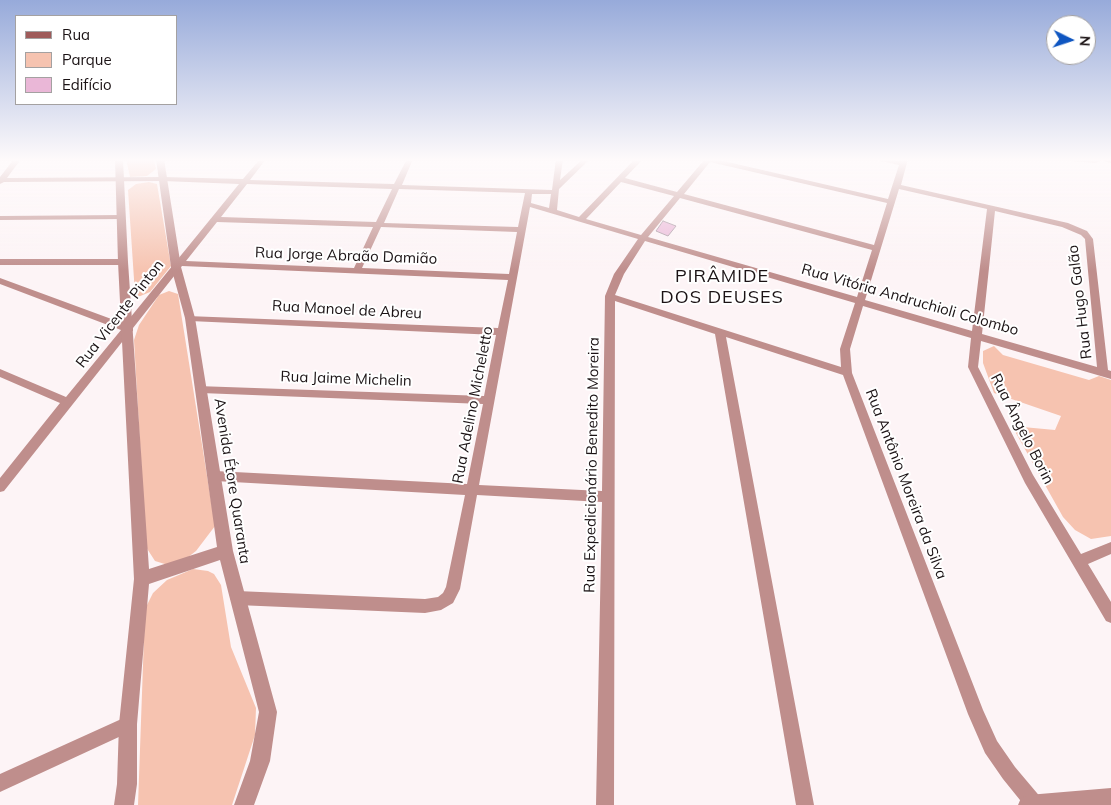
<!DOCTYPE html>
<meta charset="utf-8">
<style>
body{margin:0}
#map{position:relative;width:1111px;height:805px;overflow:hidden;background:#fdf4f6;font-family:Mulish,sans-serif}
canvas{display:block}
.legend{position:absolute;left:15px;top:15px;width:162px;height:90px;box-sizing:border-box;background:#fff;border:1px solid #a4a1a1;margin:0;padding:6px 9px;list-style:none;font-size:15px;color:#1b1315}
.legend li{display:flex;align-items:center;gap:10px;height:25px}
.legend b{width:25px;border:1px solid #a4a1a1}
.north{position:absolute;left:1046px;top:15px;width:50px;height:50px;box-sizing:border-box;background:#fff;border:1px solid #a4a1a1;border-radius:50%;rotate:94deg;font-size:14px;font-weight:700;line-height:20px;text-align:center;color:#1b1315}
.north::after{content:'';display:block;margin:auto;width:18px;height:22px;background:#0f56c1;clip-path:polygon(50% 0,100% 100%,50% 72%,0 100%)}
</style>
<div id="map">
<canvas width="1111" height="805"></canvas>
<ul class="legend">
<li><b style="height:6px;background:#9f5b5a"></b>Rua</li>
<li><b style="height:14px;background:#f6c3b0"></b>Parque</li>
<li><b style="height:14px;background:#eab7d7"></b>Edifício</li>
</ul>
<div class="north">N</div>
</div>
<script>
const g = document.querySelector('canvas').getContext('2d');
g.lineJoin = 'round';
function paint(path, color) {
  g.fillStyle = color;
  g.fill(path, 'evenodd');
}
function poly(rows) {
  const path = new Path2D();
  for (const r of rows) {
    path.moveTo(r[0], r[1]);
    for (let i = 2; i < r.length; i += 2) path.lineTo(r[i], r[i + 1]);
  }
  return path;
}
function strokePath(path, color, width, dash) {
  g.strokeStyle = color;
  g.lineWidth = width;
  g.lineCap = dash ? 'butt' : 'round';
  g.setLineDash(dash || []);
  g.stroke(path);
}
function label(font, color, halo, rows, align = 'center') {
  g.font = font + ' Mulish,sans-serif';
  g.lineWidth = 4;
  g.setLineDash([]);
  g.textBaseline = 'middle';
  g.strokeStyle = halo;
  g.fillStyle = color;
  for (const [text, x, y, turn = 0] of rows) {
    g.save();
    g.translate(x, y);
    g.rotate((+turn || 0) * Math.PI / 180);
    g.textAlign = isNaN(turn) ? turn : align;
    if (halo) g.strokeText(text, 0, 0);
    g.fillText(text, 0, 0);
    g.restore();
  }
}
paint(poly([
 [126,159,154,159,156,169,147,176,130,177],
 [149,182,157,184,171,266,150,292,138,297,135,294,128,190,136,184],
 [169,291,178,294,215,526,196,551,187,558,168,565,155,561,146,547,134,340,139,325,159,295],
 [994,346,1003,355,1089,380,1099,376,1111,380,1111,536,1091,539,1075,530,1063,517,1012,426,1055,430,1061,416,994,393,983,363,983,351],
 [193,569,208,571,214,574,221,585,231,647,256,708,255,735,232,805,138,805,145,609,153,593,167,580]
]), '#f6c3b0');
const building = poly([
 [663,221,676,226,668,236,656,231,663,221]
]);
paint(building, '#eab7d7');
strokePath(building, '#a6939e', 1);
paint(poly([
 [14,159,21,159,7,178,163,177,243,179,260,159,266,159,250,180,394,184,407,159,413,159,402,185,552,190,556,159,563,159,560,180,583,159,590,159,559,189,557,210,579,217,635,159,643,159,625,178,677,192,705,159,715,159,888,199,899,165,872,159,885,159,901,161,902,159,908,159,901,185,1068,223,1087,231,1093,239,1108,370,1111,371,1111,379,981,341,978,367,1033,475,1081,554,1111,542,1111,554,1088,564,1111,602,1111,623,1106,621,1025,483,968,367,971,338,863,306,850,349,852,373,983,710,997,741,1015,767,1042,799,1045,805,1024,805,1003,779,985,753,968,714,843,375,726,337,814,805,796,805,715,334,615,301,614,805,596,805,602,502,477,495,460,589,453,603,441,610,425,613,237,605,232,603,230,598,232,593,237,591,425,599,438,597,443,593,446,587,465,495,215,481,211,480,209,476,211,472,215,471,467,484,483,404,201,393,195,389,197,386,484,396,496,335,190,321,185,318,187,316,498,328,508,280,182,266,133,328,133,331,130,332,4,491,0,492,0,478,60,403,0,377,0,369,66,397,121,330,0,284,0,278,125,324,239,184,163,181,4,182,0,184,0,177,14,159],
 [710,162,887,203,874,245,684,194,710,162],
 [621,182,674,196,641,235,586,219,621,182],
 [247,184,392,189,376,222,221,217,247,184],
 [399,189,525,193,518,227,384,223,399,189],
 [899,189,987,209,972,331,865,300,899,189],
 [532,194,551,194,549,208,531,203,532,194],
 [680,198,872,250,857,297,648,237,680,198],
 [530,207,638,239,614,274,605,296,602,491,479,485,530,207],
 [995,211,1062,227,1081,235,1085,239,1097,367,982,334,995,211],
 [217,222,373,227,354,268,186,261,217,222],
 [381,227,517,232,509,274,362,268,381,227],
 [645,241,855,303,840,349,841,367,615,295,624,274,645,241],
 [1066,159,1106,159,1095,163,1070,161,1066,159],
 [121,215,125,217,124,219,0,220,0,216,121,215],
 [0,259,123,259,127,262,123,265,0,265,0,259],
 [128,716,134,718,136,724,134,730,0,792,0,774,128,716]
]), '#bf8e8c');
paint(poly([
 [115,159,123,159,128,262,149,569,217,547,185,318,171,267,156,159,164,159,181,267,195,318,233,551,277,712,270,761,254,805,234,805,250,761,259,712,220,560,149,584,137,724,137,784,134,805,114,805,117,784,119,724,134,579,118,262,115,159],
 [1111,788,1111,805,1018,805,1021,798,1028,795,1111,788]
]), '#bf8e8c');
paint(poly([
 [1103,159,1111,159,1111,163,1104,161,1103,159]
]), '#9f5b5a');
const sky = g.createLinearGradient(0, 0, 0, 271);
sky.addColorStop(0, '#97aada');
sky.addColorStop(0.59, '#fefafb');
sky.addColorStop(1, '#fefafb00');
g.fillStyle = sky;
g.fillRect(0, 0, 1111, 271);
label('15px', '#1b1315', '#fff', [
 ["Rua Jorge Abraão Damião",346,256,2],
 ["Rua Vitória Andruchioli Colombo",910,300,16],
 ["Rua Hugo Galão",1080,302,-97],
 ["Rua Manoel de Abreu",347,310,3],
 ["Rua Vicente Pinton",120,314,-52],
 ["Rua Jaime Michelin",346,379,2],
 ["Rua Adelino Micheletto",473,405,-79],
 ["Rua Ângelo Borin",1022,429,63],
 ["Rua Expedicionário Benedito Moreira",592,465,-89],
 ["Avenida Étore Quaranta",232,481,81],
 ["Rua Antônio Moreira da Silva",906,484,69]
]);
g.letterSpacing = '1px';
label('18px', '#1b1315', '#fff', [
 ["PIRÂMIDE",722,277],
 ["DOS DEUSES",722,298]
]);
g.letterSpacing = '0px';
</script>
